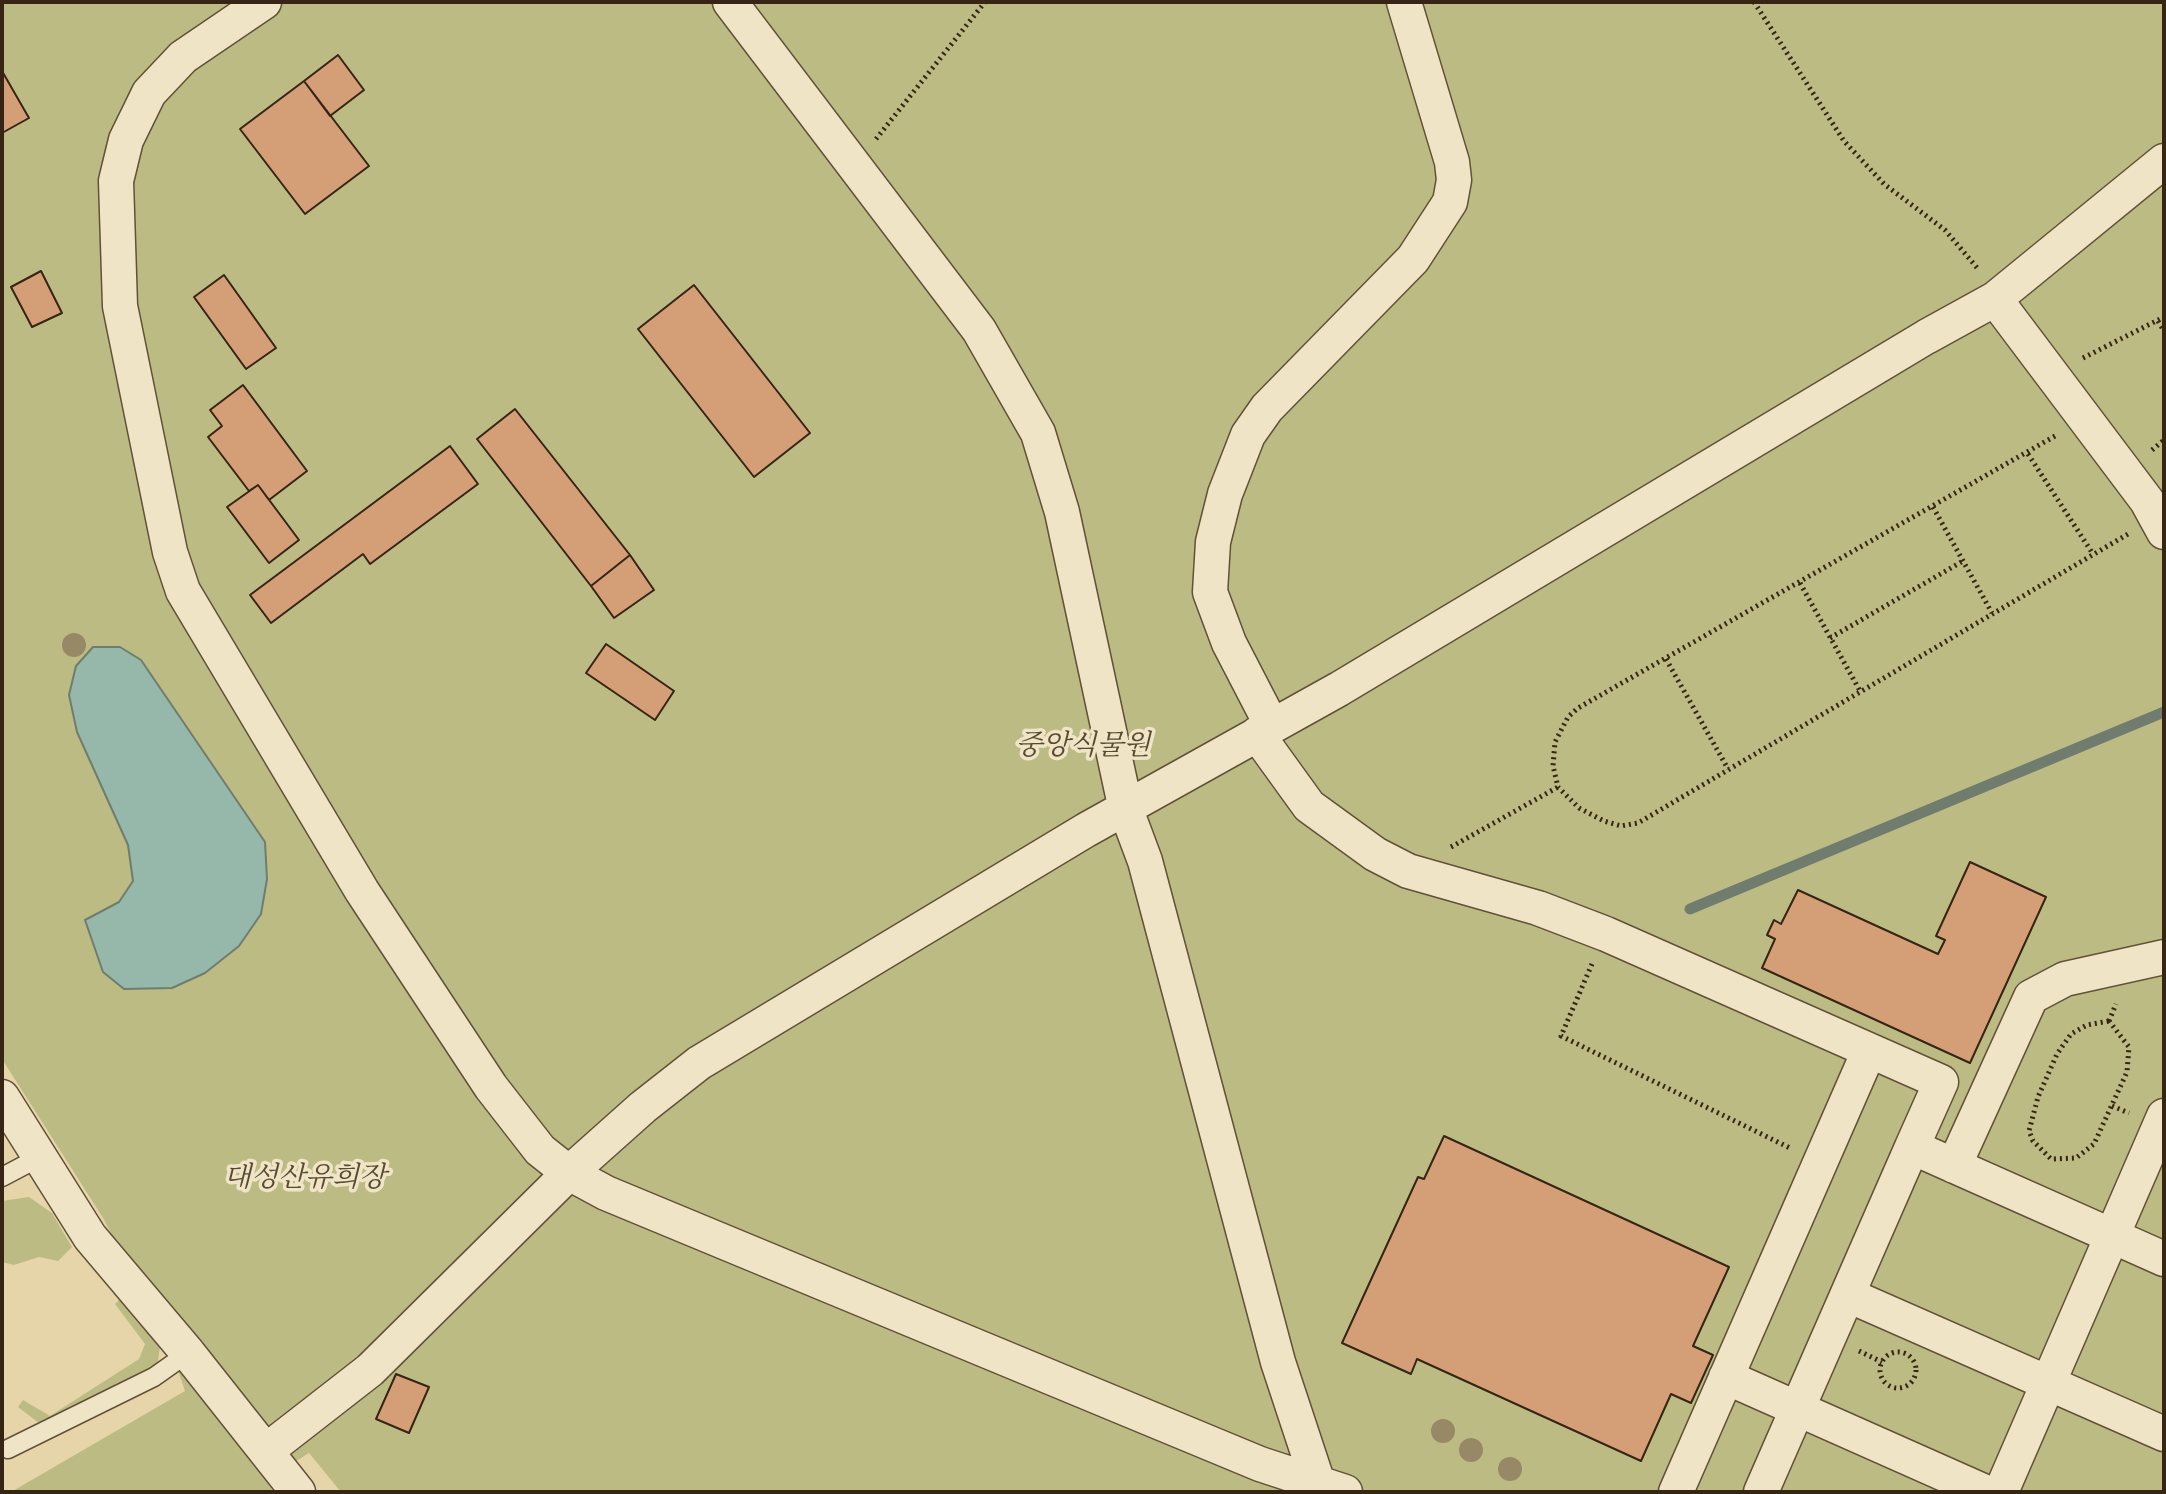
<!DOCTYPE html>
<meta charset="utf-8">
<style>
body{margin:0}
#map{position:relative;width:2166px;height:1494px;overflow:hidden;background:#e6d5a8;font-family:"Libre Bodoni",serif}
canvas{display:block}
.frame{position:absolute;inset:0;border:4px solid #362414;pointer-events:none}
</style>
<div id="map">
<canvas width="2166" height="1494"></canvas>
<div class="frame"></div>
</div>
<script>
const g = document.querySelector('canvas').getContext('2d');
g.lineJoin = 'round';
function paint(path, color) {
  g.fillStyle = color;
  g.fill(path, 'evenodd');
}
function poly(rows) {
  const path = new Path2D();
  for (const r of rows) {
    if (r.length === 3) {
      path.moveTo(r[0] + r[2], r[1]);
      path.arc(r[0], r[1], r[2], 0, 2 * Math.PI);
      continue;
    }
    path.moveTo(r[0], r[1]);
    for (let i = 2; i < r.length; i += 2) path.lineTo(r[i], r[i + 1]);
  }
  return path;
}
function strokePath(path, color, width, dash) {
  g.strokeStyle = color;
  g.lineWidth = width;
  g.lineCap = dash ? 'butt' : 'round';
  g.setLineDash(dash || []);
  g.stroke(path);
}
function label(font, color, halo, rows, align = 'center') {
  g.font = font + ' "Libre Bodoni","Noto Serif KR",serif';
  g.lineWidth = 7;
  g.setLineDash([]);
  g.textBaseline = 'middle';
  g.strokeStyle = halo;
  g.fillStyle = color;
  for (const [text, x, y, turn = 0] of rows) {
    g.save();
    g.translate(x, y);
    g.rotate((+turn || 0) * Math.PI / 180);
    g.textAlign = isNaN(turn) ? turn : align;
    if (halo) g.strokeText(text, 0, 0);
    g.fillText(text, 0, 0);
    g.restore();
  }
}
paint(poly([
 [2,2,2164,2,2164,1492,341,1492,309,1453,266,1480,274,1492,11,1492,185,1391,170,1347,103,1218,2,1059],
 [29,1197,52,1213,72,1247,58,1261,39,1257,14,1265,2,1262,2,1201],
 [121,1298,160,1347,157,1367,43,1426,18,1407,23,1400,50,1416,139,1359,145,1344,115,1304]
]), '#bcbb83');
const water = poly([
 [93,647,120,647,141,660,265,842,267,879,261,914,239,946,205,973,172,988,124,989,103,972,85,920,119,902,133,881,128,845,77,732,69,695,76,666,93,647]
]);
paint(water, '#96b8aa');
strokePath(water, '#707d6e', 2);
strokePath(poly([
 [1690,909,2164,712]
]), '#707d6e', 11);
const building = poly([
 [338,55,364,90,330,116,304,81,338,55],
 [2,71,29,118,2,133,2,71],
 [304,81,369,166,305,214,240,129,304,81],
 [41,271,62,313,32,327,11,287,41,271],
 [224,275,276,348,246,369,194,297,224,275],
 [694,285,810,433,754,477,638,329,694,285],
 [243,385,307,471,269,500,258,485,249,491,208,437,222,426,210,410,243,385],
 [515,409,630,555,591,586,477,439,515,409],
 [450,446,478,484,370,564,363,554,271,623,250,595,450,446],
 [258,485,299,540,269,563,227,507,258,485],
 [630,555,654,590,614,618,591,586,630,555],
 [606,644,674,691,655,720,586,673,606,644],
 [1970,862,2046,897,1970,1063,1762,968,1775,939,1767,935,1774,920,1781,924,1798,890,1938,954,1945,940,1936,936,1970,862],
 [1444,1136,1729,1267,1693,1346,1713,1355,1691,1403,1671,1394,1641,1461,1417,1359,1411,1374,1342,1343,1418,1177,1424,1179,1444,1136],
 [396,1374,429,1387,409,1433,376,1419,396,1374]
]);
paint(building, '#d49e76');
strokePath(building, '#362414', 2);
const lane = poly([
 [2,1177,40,1157],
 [8,1449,154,1377,188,1353]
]);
const street = poly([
 [264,2,183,57,149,93,126,140,116,181,120,306,170,552,183,591,362,891,491,1087,540,1150,569,1173,606,1193,1260,1464,1345,1492],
 [730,2,979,330,1038,433,1062,512,1126,810,1145,861,1278,1362,1317,1480],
 [1995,299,2147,501,2164,532],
 [1272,726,1229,643,1210,592,1213,542,1225,494,1248,435,1267,408,1413,259,1450,202,1454,180,1452,162,1404,2],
 [1257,734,1309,806,1375,854,1408,871,1538,908,1606,934,1941,1082,1912,1147,2164,1259],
 [2,1097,90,1237,188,1353,298,1492],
 [1954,1166,2031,997,2065,979,2164,957],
 [1848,1295,2164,1434],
 [1726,1377,1985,1492],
 [266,1451,370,1370,569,1173,643,1107,699,1063,1086,830,1339,689,1926,337,1995,299,2164,161],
 [1676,1492,1869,1051],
 [1761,1492,1912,1147],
 [2001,1492,2164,1116]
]);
strokePath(lane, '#625039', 21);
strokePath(street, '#625039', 37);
strokePath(poly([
 [1754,2,1844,141,1884,184,1945,230,1979,270],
 [876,139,985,2],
 [2158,321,2164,331],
 [2083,358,2164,317],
 [2055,436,1578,708,1568,717,1555,742,1553,766,1558,787,1579,808,1604,821,1621,826,1638,823,2128,534],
 [2152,450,2164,440],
 [2028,454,2093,554],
 [1933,507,1992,613],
 [1800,583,1860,691],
 [1830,638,1963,561],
 [1666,659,1728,769],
 [1451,847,1558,787],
 [1592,964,1561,1036,1790,1148],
 [2109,1021,2129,1047,2127,1072,2094,1144,2076,1158,2051,1159,2033,1141,2029,1131,2038,1097,2057,1054,2071,1034,2087,1025,2109,1021],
 [2109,1021,2116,1004],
 [2112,1106,2129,1113],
 [1859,1351,1882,1362],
 [1898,1370,18]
]), '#362414', 5, [2, 4]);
strokePath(lane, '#efe4c6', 18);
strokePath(street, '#efe4c6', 34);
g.fillStyle = '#988966';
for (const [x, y] of [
 [74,645],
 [1443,1431],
 [1471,1450],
 [1510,1469]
]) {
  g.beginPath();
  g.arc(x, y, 12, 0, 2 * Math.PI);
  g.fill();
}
label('italic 28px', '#584a30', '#efe4c6', [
 ["중앙식물원",1083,747],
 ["대성산유희장",305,1179]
]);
</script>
